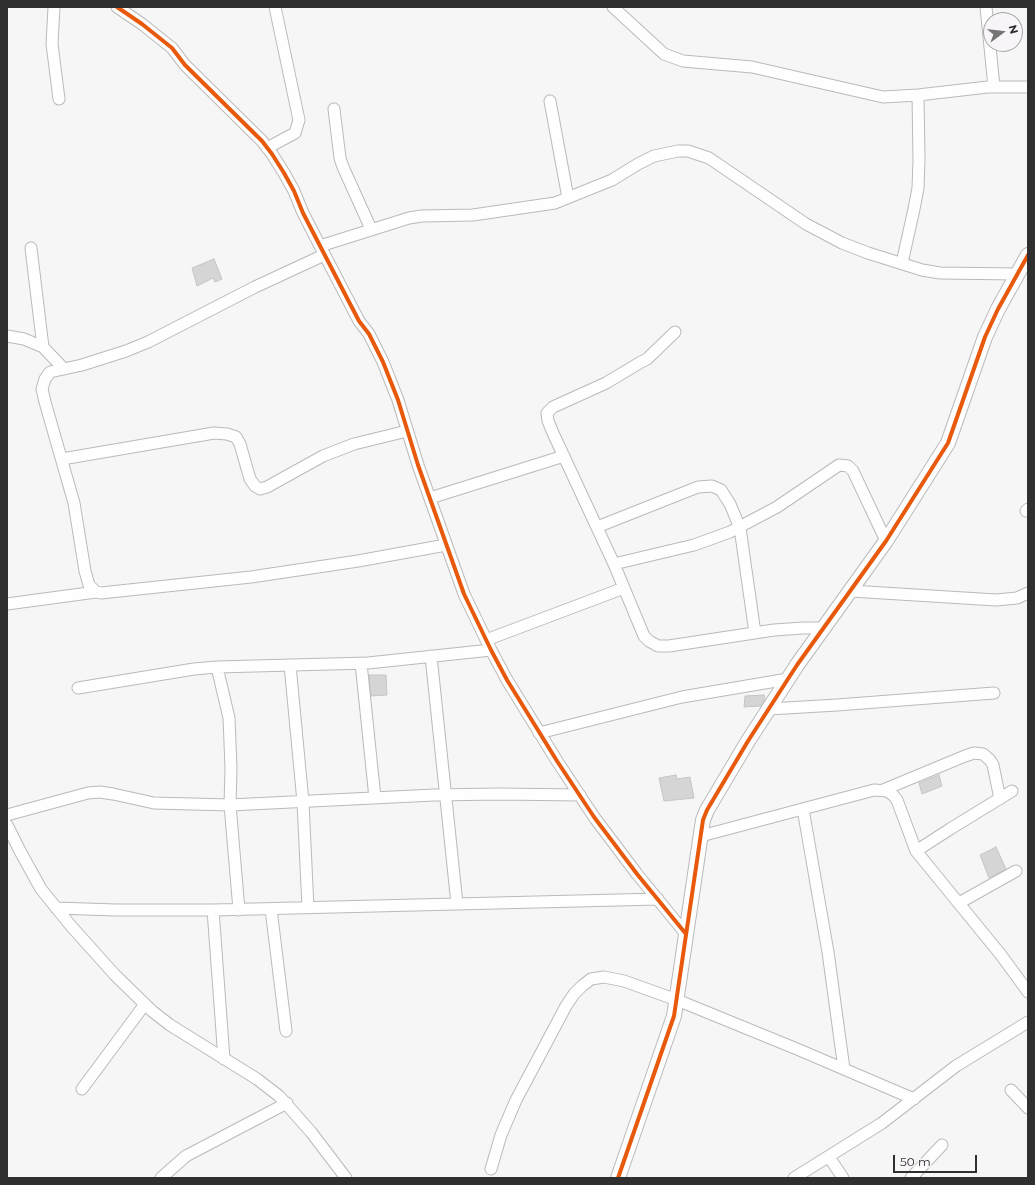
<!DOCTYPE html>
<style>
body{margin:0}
#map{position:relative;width:1035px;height:1185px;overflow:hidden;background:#f7f6f7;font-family:Montserrat,sans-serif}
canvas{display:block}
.frame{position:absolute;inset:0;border:8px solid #302f30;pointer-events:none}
.north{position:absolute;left:983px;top:12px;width:40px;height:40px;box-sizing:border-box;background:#f8f5f8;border:1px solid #a8a6a8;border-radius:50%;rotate:75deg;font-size:11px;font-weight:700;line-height:16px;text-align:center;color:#302f30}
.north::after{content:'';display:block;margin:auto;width:14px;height:18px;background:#767576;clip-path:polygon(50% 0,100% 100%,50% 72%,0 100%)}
.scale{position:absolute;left:893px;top:1155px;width:84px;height:18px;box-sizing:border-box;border:2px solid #302f30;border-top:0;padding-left:5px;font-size:12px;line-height:14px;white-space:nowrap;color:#302f30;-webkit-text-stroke:3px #f8f5f8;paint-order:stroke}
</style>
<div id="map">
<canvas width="1035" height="1185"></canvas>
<div class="frame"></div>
<div class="north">N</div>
<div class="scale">50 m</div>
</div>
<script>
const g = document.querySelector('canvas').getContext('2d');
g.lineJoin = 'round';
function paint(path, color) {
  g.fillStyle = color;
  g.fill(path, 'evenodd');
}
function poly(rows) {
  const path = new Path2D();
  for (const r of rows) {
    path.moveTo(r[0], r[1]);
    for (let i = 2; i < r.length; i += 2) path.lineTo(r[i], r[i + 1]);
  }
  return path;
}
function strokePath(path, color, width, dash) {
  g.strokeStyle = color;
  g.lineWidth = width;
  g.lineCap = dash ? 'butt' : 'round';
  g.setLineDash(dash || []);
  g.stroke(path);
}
const building = poly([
 [214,259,222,279,215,282,213,278,197,286,192,268,214,259],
 [369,675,386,675,387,695,371,696,369,675],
 [764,695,765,699,761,706,744,707,745,696,764,695],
 [676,775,677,779,690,777,694,798,664,801,659,778,676,775],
 [939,775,942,786,922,794,919,783,939,775],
 [996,847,1006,869,989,878,980,855,996,847]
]);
paint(building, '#d5d5d6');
strokePath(building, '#c6c5c6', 1);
const minor = poly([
 [54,7,52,44,59,99],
 [117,7,142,24,172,48,185,65,262,141,272,154,284,173,294,191,303,213,347,298,359,321,369,334,383,362,398,400,418,465,464,594,491,650,507,680,557,761,594,817,637,874,686,934],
 [613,7,664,54,683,61,752,67,883,97,918,95,988,87,1028,87],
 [986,7,994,87],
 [550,101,568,198],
 [334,109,340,158,343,167,371,229],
 [267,148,295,133,299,120,275,7],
 [320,246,409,218,422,216,473,215,555,203,612,180,638,164,654,156,678,151,688,151,709,158,806,224,842,243,868,253,922,270,940,273,1018,274],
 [31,248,43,347],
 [324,255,255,287,148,342,126,351,82,365,50,372,45,379,42,389,45,402,74,503,85,571,89,585,96,592,101,593,251,577,358,561,446,545],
 [902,263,914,209,918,188,919,160,918,95],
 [675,332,647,359,641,362,606,383,553,407,547,413,548,421,553,433,614,564,644,636,649,641,658,646,669,646,774,630,803,628,824,628],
 [7,336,24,339,43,347,64,369],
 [62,459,214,433,227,434,236,437,240,444,250,479,255,486,260,489,267,487,323,456,354,444,407,431],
 [430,498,564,456],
 [1026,511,1028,509],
 [597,527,698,487,712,486,721,490,730,504,740,528,755,633],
 [614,564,694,545,730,532,777,507,839,465,848,466,853,471,886,541],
 [851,591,996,600,1017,598,1028,593],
 [7,604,96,592],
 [486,640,624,588],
 [431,656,457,904],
 [361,663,375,798],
 [290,665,303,802,308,908],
 [217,667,229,718,231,768,230,805,239,910],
 [78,688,194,669,217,667,368,663,491,650],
 [769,709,837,705,994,693],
 [539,733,682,697,788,679],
 [883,790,965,756,974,753,983,754,990,760,993,765,1000,799],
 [803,809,828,952,844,1069],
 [7,815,88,793,100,792,113,794,154,803,230,805,434,795,499,794,580,795],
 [7,825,20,851,41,889,71,926,115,975,152,1011,170,1025,257,1079,279,1096,311,1132,346,1178],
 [701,836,874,790,887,791,893,795,897,800,916,851,1001,955,1028,992],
 [916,851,950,829,1012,791],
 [959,903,1016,871],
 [56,908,116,910,213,910,658,899],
 [271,909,286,1031],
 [213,910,224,1059],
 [82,1089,145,1004],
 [1011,1090,1028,1108],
 [829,1157,843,1178],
 [491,1169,501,1135,516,1100,566,1006,574,994,582,986,591,979,604,977,624,981,677,1000,797,1049,914,1099],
 [161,1178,186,1156,287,1103],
 [794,1178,882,1123,956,1066,1028,1022],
 [911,1178,942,1145]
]);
const tertiary = poly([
 [618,1178,674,1016,703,820,707,810,748,741,797,665,886,541,948,443,985,337,998,309,1028,255]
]);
strokePath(minor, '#bababa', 13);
strokePath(tertiary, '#bababa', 16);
strokePath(minor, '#fefefe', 11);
strokePath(tertiary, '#fefefe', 14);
strokePath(poly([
 [117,7,142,24,172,48,185,65,262,141,272,154,284,173,294,191,303,213,347,298,359,321,369,334,383,362,398,400,418,465,464,594,491,650,507,680,557,761,594,817,637,874,686,934],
 [618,1178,674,1016,703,820,707,810,748,741,797,665,886,541,948,443,985,337,998,309,1028,255]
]), '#e8590c', 4);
</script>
